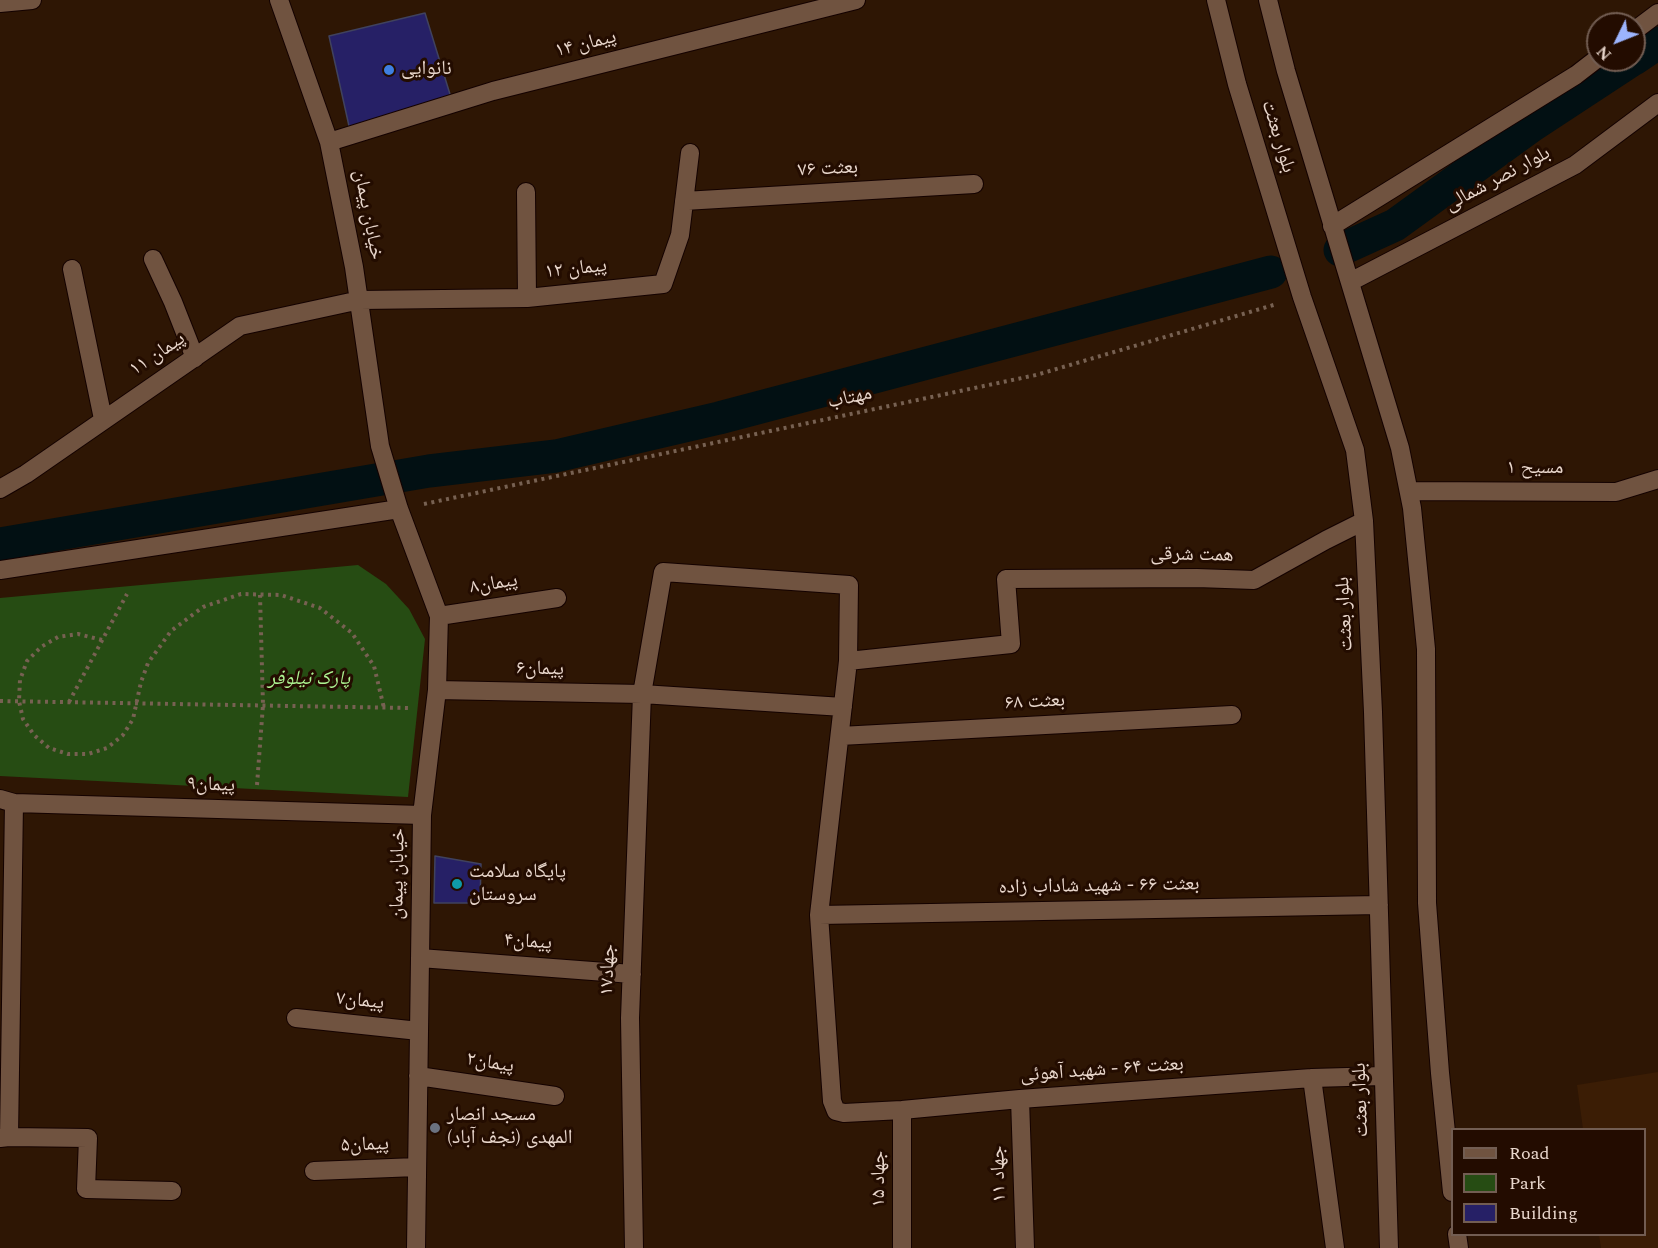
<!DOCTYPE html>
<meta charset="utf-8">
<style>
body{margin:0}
#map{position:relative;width:1658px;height:1248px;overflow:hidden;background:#2e1604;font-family:Spectral,serif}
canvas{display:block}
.legend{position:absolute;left:1451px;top:1128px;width:195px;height:108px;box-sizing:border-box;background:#230c00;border:2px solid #725d52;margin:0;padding:8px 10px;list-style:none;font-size:18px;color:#e9d7cc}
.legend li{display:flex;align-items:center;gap:12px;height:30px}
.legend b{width:30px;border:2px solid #725d52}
.north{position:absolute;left:1586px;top:12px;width:60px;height:60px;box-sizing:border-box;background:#230c00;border:2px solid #725d52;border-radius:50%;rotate:227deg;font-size:16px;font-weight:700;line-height:24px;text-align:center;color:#e9d7cc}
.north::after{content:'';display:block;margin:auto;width:21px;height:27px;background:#9cb4fd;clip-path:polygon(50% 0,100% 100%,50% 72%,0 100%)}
</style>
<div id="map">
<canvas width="1658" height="1248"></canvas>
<ul class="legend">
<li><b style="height:8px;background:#705340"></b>Road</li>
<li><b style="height:16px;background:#264c13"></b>Park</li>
<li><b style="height:16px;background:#262066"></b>Building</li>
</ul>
<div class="north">N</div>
</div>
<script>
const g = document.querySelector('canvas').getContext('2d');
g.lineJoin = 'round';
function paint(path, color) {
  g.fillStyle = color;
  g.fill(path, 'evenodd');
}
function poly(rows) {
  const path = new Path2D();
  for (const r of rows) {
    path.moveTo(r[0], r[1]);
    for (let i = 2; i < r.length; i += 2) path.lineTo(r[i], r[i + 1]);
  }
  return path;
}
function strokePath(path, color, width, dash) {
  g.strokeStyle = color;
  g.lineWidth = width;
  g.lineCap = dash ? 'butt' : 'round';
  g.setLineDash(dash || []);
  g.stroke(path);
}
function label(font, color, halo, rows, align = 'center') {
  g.font = font + ' Spectral,"Noto Naskh Arabic",serif';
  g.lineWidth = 6;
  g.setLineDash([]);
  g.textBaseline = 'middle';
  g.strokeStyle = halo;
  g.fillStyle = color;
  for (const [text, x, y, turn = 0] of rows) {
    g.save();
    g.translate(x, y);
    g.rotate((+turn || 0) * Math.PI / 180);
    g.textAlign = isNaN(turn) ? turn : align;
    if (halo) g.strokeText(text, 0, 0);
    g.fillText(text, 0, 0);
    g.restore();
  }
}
paint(poly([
 [1658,1072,1658,1248,1601,1248,1599,1235,1644,1234,1644,1130,1583,1129,1577,1085]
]), '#3b1d05');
paint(poly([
 [358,565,386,584,409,609,425,639,408,797,0,776,0,598]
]), '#264c13');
strokePath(poly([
 [1634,59,1658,43],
 [1340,250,1395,225,1533,125,1632,60],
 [0,544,429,471,556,456,719,418,1271,272]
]), '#021013', 33);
const building = poly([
 [425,13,453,104,351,135,329,36,425,13],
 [435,856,481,864,480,903,434,903,435,856]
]);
paint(building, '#262066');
strokePath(building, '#40425e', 1.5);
const minor = poly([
 [279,0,329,142,354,267,380,446,399,509,439,616,437,690,422,815,416,1248],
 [1216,0,1237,84,1302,297,1355,450,1364,521,1373,712,1389,1248],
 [1268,0,1286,71,1400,448,1412,508,1426,649,1427,903,1440,1073,1452,1192],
 [0,3,32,0],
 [1634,31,1658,13],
 [329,142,493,91,856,0],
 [526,192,527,298],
 [684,201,974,184],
 [1332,226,1576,75,1598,58],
 [153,259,173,302,195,358],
 [72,269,103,419],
 [1350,282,1575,165,1658,103],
 [0,489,26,474,240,326,360,300,527,298,663,284,680,235,690,153],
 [1409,491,1616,492,1658,479],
 [0,570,399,509],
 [439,616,557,598],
 [848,661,819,915,832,1101,836,1111,844,1113,902,1110,1020,1099,1312,1078,1383,1076],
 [437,690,642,694,843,707],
 [840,736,1232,715],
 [0,799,14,803,422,815],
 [819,915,1379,905],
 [420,958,632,974],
 [296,1018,419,1031],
 [418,1076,555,1096],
 [1312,1078,1335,1248],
 [1020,1099,1025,1248],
 [9,1137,88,1138,86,1189,172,1191],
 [0,1138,9,1137,14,803],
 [314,1171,417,1167],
 [1457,1234,1459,1248],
 [634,1248,630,1018,642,694,663,572,849,585,848,661,1011,644,1006,579,1197,578,1254,580,1326,540,1364,521],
 [902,1248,902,1110]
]);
strokePath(minor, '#140200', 20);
strokePath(poly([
 [424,504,1036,375,1277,304],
 [102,640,78,634,58,637,41,647,27,661,20,680,19,701,23,719,34,735,49,748,68,754,88,754,107,748,123,735,133,719,141,682,148,663,171,631,203,607,241,594,281,595,320,608,352,633,374,666,384,708],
 [0,701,409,708],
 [69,702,127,594],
 [257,785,263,705,260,595]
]), '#776152', 4, [3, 4.5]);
strokePath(minor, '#705340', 18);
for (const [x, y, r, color] of [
 [389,70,6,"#3f7fe0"],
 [457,884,6,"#0f9aa8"],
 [435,1128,6,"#6b7280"]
]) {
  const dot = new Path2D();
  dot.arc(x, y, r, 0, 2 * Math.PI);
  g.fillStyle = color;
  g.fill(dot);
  strokePath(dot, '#230c00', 2);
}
label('20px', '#e9d7cc', '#230c00', [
 ["پیمان ۱۴",586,45,-14],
 ["بلوار بعثت",1277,137,73],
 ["بعثت ۷۶",828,170,-3],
 ["بلوار نصر شمالی",1498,180,-28],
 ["خیابان پیمان",367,215,79],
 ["پیمان ۱۲",576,270,-6],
 ["پیمان ۱۱",158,355,-34],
 ["مهتاب",850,399,-12],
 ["مسیح ۱",1535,469],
 ["همت شرقی",1192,556,1],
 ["پیمان۸",494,585,-9],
 ["بلوار بعثت",1346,614,-93],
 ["پیمان۶",540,670,1],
 ["بعثت ۶۸",1035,703,-3],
 ["پیمان۹",211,786,2],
 ["خیابان پیمان",399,874,-89],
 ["بعثت ۶۶ - شهید شاداب زاده",1099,887,-1],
 ["پیمان۴",528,943,4],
 ["جهاد۱۷",609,970,-88],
 ["پیمان۷",360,1002,6],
 ["پیمان۲",490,1064,9],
 ["بعثت ۶۴ - شهید آهوئی",1102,1071,-4],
 ["بلوار بعثت",1362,1100,-92],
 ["پیمان۵",365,1146,-2],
 ["جهاد ۱۱",1000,1174,-92],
 ["جهاد ۱۵",880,1179,-90]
]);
label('20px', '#e9d7cc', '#230c00', [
 ["نانوایی",401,70],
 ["پایگاه سلامت",469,873],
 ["سروستان",469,896],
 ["مسجد انصار",447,1116],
 ["المهدی (نجف آباد)",447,1139]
], 'left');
label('italic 20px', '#adf491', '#230c00', [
 ["پارک نیلوفر",309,680]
]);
</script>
